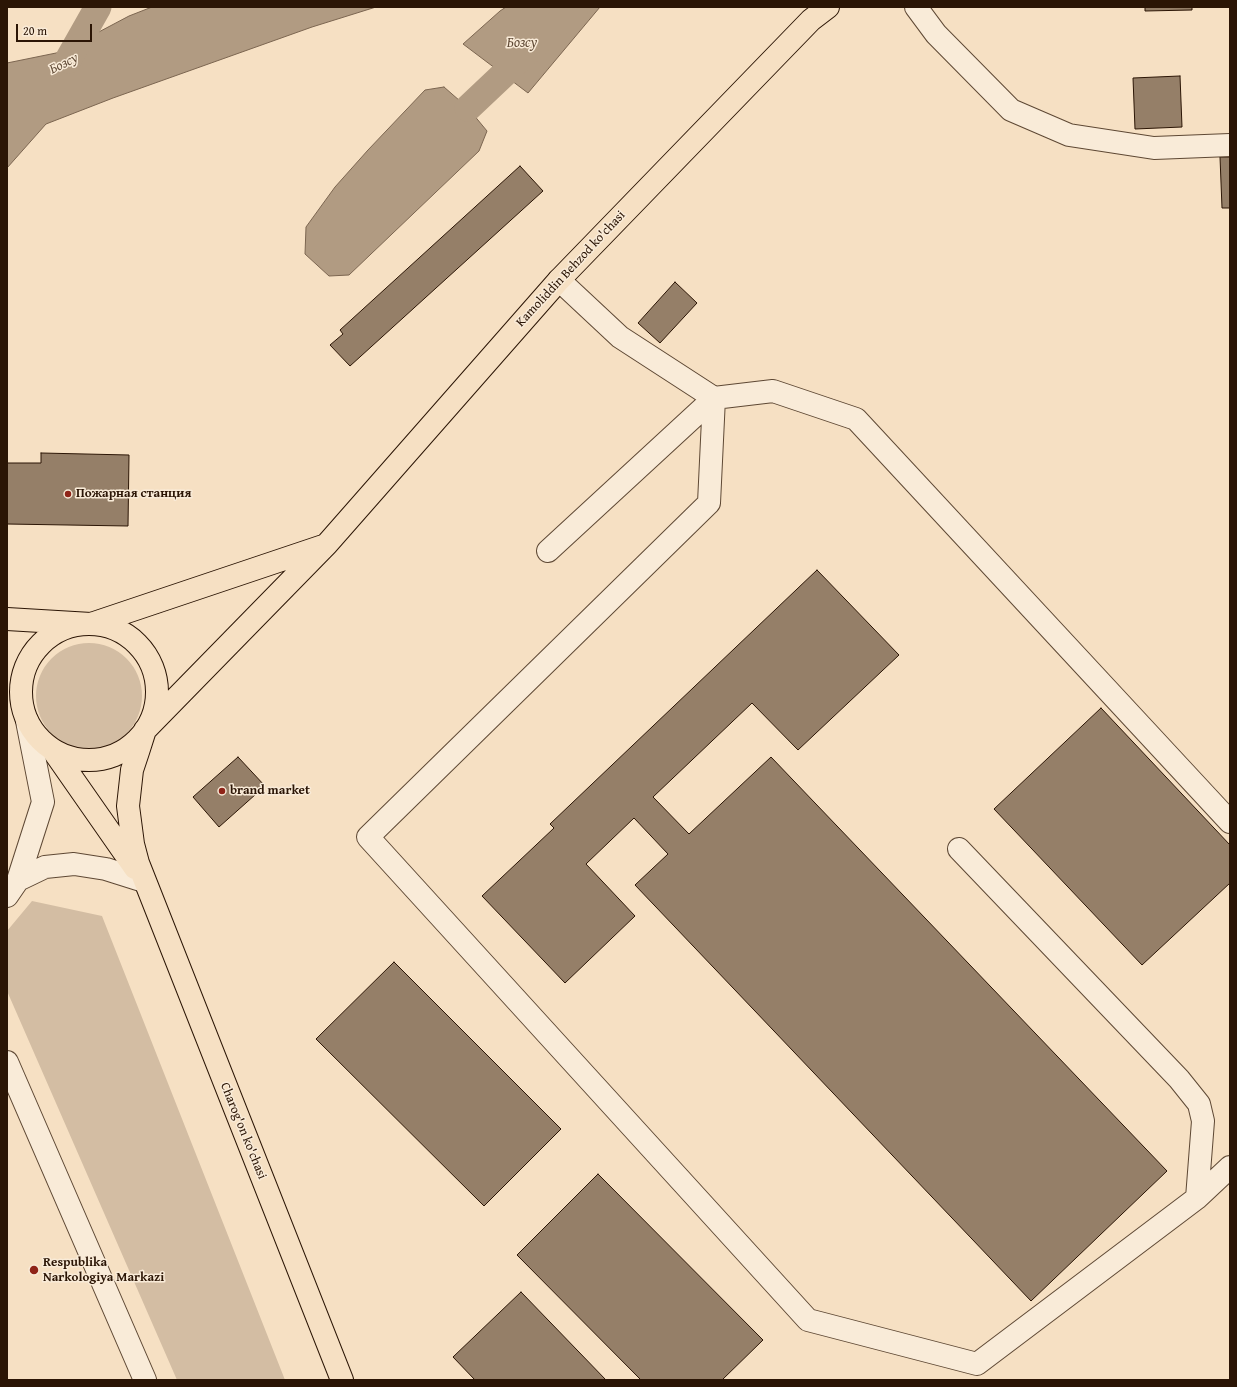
<!DOCTYPE html>
<meta charset="utf-8">
<style>
body{margin:0}
#map{position:relative;width:1237px;height:1387px;overflow:hidden;background:#f6e0c3;font-family:"Gentium Book Plus",serif}
canvas{display:block}
.frame{position:absolute;inset:0;border:8px solid #2b1505;pointer-events:none}
.scale{position:absolute;left:16px;top:24px;width:76px;height:18px;box-sizing:border-box;border:2px solid #2b1505;border-top:0;padding-left:5px;font-size:12px;line-height:14px;white-space:nowrap;color:#2b1505;-webkit-text-stroke:3px #f9ebd8;paint-order:stroke}
</style>
<div id="map">
<canvas width="1237" height="1387"></canvas>
<div class="frame"></div>
<div class="scale">20 m</div>
</div>
<script>
const g = document.querySelector('canvas').getContext('2d');
g.lineJoin = 'round';
function paint(path, color) {
  g.fillStyle = color;
  g.fill(path, 'evenodd');
}
function poly(rows) {
  const path = new Path2D();
  for (const r of rows) {
    if (r.length === 3) {
      path.moveTo(r[0] + r[2], r[1]);
      path.arc(r[0], r[1], r[2], 0, 2 * Math.PI);
      continue;
    }
    path.moveTo(r[0], r[1]);
    for (let i = 2; i < r.length; i += 2) path.lineTo(r[i], r[i + 1]);
  }
  return path;
}
function strokePath(path, color, width, dash) {
  g.strokeStyle = color;
  g.lineWidth = width;
  g.lineCap = dash ? 'butt' : 'round';
  g.setLineDash(dash || []);
  g.stroke(path);
}
function label(font, color, halo, rows, align = 'center') {
  g.font = font + ' "Gentium Book Plus",serif';
  g.lineWidth = 3;
  g.setLineDash([]);
  g.textBaseline = 'middle';
  g.strokeStyle = halo;
  g.fillStyle = color;
  for (const [text, x, y, turn = 0] of rows) {
    g.save();
    g.translate(x, y);
    g.rotate((+turn || 0) * Math.PI / 180);
    g.textAlign = isNaN(turn) ? turn : align;
    if (halo) g.strokeText(text, 0, 0);
    g.fillText(text, 0, 0);
    g.restore();
  }
}
paint(poly([
 [89,696,53],
 [32,901,102,916,285,1380,177,1380,7,991,7,931]
]), '#d3bda3');
const water = poly([
 [152,7,376,7,312,27,113,98,46,124,7,168,7,63,61,52,129,16,152,7],
 [506,7,600,7,528,93,463,44,500,11,506,7],
 [444,87,468,108,487,131,479,151,349,275,329,276,305,254,306,227,335,187,368,150,425,90,444,87]
]);
paint(water, '#b19b82');
strokePath(water, '#7b6550', 1);
strokePath(poly([
 [68,60,98,7],
 [468,108,575,7]
]), '#b19b82', 27);
const building = poly([
 [1145,7,1192,7,1192,10,1145,11,1145,7],
 [1180,76,1182,127,1135,129,1133,78,1180,76],
 [1220,157,1230,157,1230,208,1222,208,1220,157],
 [520,166,543,191,350,366,330,345,343,334,340,330,520,166],
 [675,282,697,303,660,343,638,323,675,282],
 [41,453,129,455,128,526,7,524,7,463,41,463,41,453],
 [817,570,899,655,798,750,752,703,653,797,689,834,771,757,1167,1171,1031,1301,635,885,668,854,634,818,586,864,635,916,565,983,482,896,554,828,550,824,817,570],
 [1101,708,1230,845,1230,883,1142,965,994,809,1101,708],
 [238,757,265,786,219,827,193,797,238,757],
 [394,962,561,1129,484,1206,316,1039,394,962],
 [598,1174,763,1340,722,1380,641,1380,517,1255,598,1174],
 [521,1292,606,1380,475,1380,453,1357,521,1292]
]);
paint(building, '#957f68');
strokePath(building, '#2b1505', 1);
const minor = poly([
 [916,7,936,34,1011,110,1069,135,1154,148,1230,145],
 [559,280,620,337,714,398,709,503,368,837,808,1320,977,1364,1197,1198,1230,1167],
 [548,551,714,398,773,391,856,419,1230,822],
 [959,849,1179,1079,1199,1104,1203,1121,1197,1198],
 [18,880,45,867,74,864,106,869,144,881],
 [7,896,18,880,43,802,27,721],
 [7,1062,145,1380]
]);
const major = poly([
 [7,619,91,624,323,546],
 [89,692,68],
 [52,749,135,868],
 [342,1380,138,863,133,844,128,806,132,770,138,752,145,730,327,544,559,280,811,20,828,7]
]);
strokePath(minor, '#5e4834', 24);
strokePath(major, '#2b1505', 24);
strokePath(minor, '#f9ebd8', 22);
strokePath(major, '#f6e0c3', 22);
for (const [x, y, r, color] of [
 [68,494,4,"#8f2418"],
 [222,791,4,"#8f2418"],
 [34,1270,5,"#8f2418"]
]) {
  const dot = new Path2D();
  dot.arc(x, y, r, 0, 2 * Math.PI);
  g.fillStyle = color;
  g.fill(dot);
  strokePath(dot, '#f9ebd8', 1.5);
}
label('13px', '#2b1505', '#f9ebd8', [
 ["Kamoliddin Behzod ko'chasi",571,269,-47],
 ["Charog'on ko'chasi",243,1131,68]
]);
label('bold 13px', '#2b1505', '#f9ebd8', [
 ["Пожарная станция",76,494],
 ["brand market",230,791],
 ["Respublika",43,1263],
 ["Narkologiya Markazi",43,1278]
], 'left');
label('italic 14px', '#614b37', '#f9ebd8', [
 ["Бозсу",522,43],
 ["Бозсу",64,64,-26]
]);
</script>
